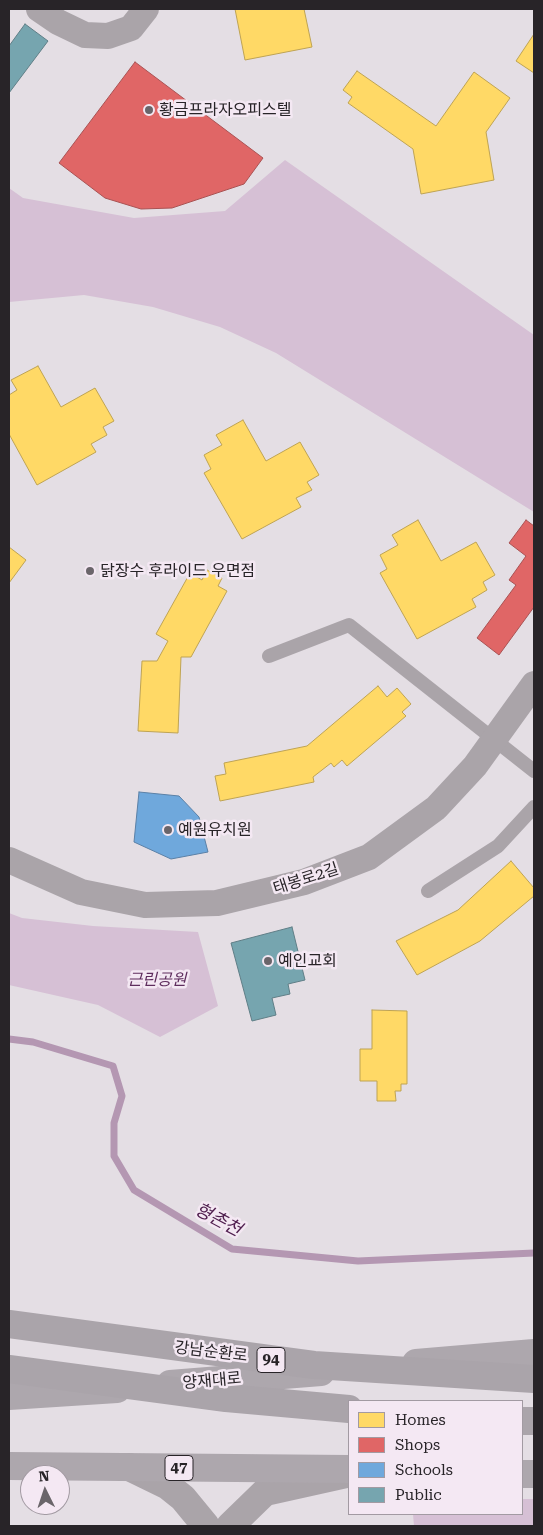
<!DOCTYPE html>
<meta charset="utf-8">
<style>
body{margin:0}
#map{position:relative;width:543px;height:1535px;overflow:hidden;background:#e4dee4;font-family:"Roboto Serif",serif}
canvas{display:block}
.frame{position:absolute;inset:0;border:10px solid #282428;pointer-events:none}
.legend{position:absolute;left:348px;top:1400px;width:175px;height:115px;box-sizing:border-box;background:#f4e8f3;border:1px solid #a29aa2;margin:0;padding:6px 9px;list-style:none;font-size:15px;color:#282428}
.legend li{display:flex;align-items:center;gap:10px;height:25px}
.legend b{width:25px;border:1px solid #a29aa2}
.north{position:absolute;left:20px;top:1465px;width:50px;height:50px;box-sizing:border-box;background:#f4e8f3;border:1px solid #a29aa2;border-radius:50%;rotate:356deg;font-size:14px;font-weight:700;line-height:20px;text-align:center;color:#282428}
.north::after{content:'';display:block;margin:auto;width:18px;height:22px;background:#6a656a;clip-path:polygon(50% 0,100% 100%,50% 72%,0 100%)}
</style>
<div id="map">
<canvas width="543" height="1535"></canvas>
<div class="frame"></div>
<ul class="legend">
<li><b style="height:14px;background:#ffd966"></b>Homes</li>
<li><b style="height:14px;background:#e06666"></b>Shops</li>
<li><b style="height:14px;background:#6fa8dc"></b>Schools</li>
<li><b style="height:14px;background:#76a5af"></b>Public</li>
</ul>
<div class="north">N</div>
</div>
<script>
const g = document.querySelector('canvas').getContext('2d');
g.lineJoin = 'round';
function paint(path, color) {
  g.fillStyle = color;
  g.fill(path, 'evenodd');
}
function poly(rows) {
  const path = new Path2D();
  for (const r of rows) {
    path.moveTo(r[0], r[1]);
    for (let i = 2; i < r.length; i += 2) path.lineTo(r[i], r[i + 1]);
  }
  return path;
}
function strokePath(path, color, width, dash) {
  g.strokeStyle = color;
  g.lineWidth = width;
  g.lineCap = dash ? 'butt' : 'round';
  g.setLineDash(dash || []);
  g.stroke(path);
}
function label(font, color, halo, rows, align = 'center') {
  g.font = font + ' "Roboto Serif","Noto Sans KR",serif';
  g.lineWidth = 5;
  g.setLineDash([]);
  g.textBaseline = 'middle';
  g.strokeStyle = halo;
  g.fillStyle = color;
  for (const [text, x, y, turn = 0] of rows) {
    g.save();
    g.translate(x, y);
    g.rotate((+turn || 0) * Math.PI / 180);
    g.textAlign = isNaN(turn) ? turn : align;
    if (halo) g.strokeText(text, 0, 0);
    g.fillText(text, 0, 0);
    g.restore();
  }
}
paint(poly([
 [285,160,534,335,534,512,276,353,220,327,153,307,84,295,9,302,9,188,23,198,134,218,225,211],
 [9,913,22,918,93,926,198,932,218,1006,160,1037,98,1005,9,985],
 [522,1499,534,1499,534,1526,414,1526,413,1514,522,1514]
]), '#d6c0d5');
const homes = poly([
 [235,9,304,9,312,47,245,60,235,9],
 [534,34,534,73,516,61,534,34],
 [357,71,436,126,474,72,510,98,486,132,494,180,421,194,413,149,348,103,352,97,343,90,357,71],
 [38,366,61,407,95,388,114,421,103,427,107,435,91,444,96,452,37,485,9,434,9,395,17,390,11,380,38,366],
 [243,420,266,461,300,442,319,475,307,482,312,490,296,498,301,507,242,539,204,473,211,469,204,455,222,445,216,435,243,420],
 [418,520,441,561,476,542,495,575,483,582,487,590,472,599,476,607,417,639,380,573,387,569,380,555,398,545,392,535,418,520],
 [9,547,26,560,9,583,9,547],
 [207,570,222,578,218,586,227,591,191,657,181,657,178,733,138,731,142,661,157,661,168,641,156,634,190,573,202,580,207,570],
 [378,686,387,697,397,688,411,704,402,712,406,716,347,766,342,760,334,767,331,763,313,777,314,782,220,801,215,776,226,774,224,763,307,746,378,686],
 [511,861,534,888,534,896,480,941,417,975,396,941,458,910,511,861],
 [372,1010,407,1011,407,1084,401,1084,401,1091,395,1091,396,1101,377,1101,377,1081,360,1081,360,1049,372,1049,372,1010]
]);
paint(homes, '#ffd966');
strokePath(homes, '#bea353', 1);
const shops = poly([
 [135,62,263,158,244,184,172,208,141,209,105,198,59,163,135,62],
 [526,520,534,526,534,607,499,655,477,638,516,585,509,580,526,556,509,543,526,520]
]);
paint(shops, '#e06666');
strokePath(shops, '#a95253', 1);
const schools = poly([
 [139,792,179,796,199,817,208,852,171,859,134,842,139,792]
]);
paint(schools, '#6fa8dc');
strokePath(schools, '#5a80a6', 1);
const public = poly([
 [25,24,48,41,9,93,9,46,25,24],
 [292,927,305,980,288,984,290,994,272,998,276,1015,252,1021,231,943,292,927]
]);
paint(public, '#76a5af');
strokePath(public, '#5f7e86', 1);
strokePath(poly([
 [9,1039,33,1042,113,1066,122,1096,114,1123,114,1156,134,1190,232,1249,358,1261,534,1253]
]), '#b497b2', 7);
strokePath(poly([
 [269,656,349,625,534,771],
 [428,891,498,846,534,807]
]), '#aaa4a9', 14);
strokePath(poly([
 [39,9,58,22,85,35,108,36,131,28,146,9],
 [9,860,81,892,145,905,217,903,304,882,369,857,436,808,475,766,534,684]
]), '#aaa4a9', 26);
strokePath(poly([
 [129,1467,168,1486,183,1498,206,1526],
 [230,1526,265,1492,346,1474]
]), '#aaa4a9', 28);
strokePath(poly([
 [416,1363,534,1353],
 [170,1384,321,1372],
 [9,1396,117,1389],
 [9,1466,349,1469],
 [522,1474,534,1474]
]), '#ada7ad', 28);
strokePath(poly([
 [522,1421,534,1421]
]), '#aaa4aa', 28);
strokePath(poly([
 [9,1324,314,1365,534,1379],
 [9,1369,226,1398,349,1409]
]), '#aaa4aa', 28);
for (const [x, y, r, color] of [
 [149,110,5,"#6a656a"],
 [90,571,5,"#6a656a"],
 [168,830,5,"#6a656a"],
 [268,961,5,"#6a656a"]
]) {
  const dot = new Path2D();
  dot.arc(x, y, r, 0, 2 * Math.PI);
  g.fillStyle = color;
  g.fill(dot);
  strokePath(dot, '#f4e8f3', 2);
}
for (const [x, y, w] of [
 [271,1360,28],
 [179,1468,28]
]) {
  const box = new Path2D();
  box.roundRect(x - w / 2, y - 12.5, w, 25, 4);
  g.fillStyle = '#f4e8f3';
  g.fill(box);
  strokePath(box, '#282428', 1);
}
label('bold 15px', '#282428', null, [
 ["94",271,1360],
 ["47",179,1468]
]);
label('16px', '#282428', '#f4e8f3', [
 ["황금프라자오피스텔",159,110],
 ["닭장수 후라이드 우면점",100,571],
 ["예원유치원",178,830],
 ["예인교회",278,961]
], 'left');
label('16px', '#282428', '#f4e8f3', [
 ["태봉로2길",306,879,-18],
 ["강남순환로",211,1352,7],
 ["양재대로",212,1381,-5]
]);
label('italic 16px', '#5f2d5e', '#f4e8f3', [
 ["근린공원",157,980]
]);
label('italic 18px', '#512050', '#f4e8f3', [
 ["형촌천",218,1220,28]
]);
</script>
